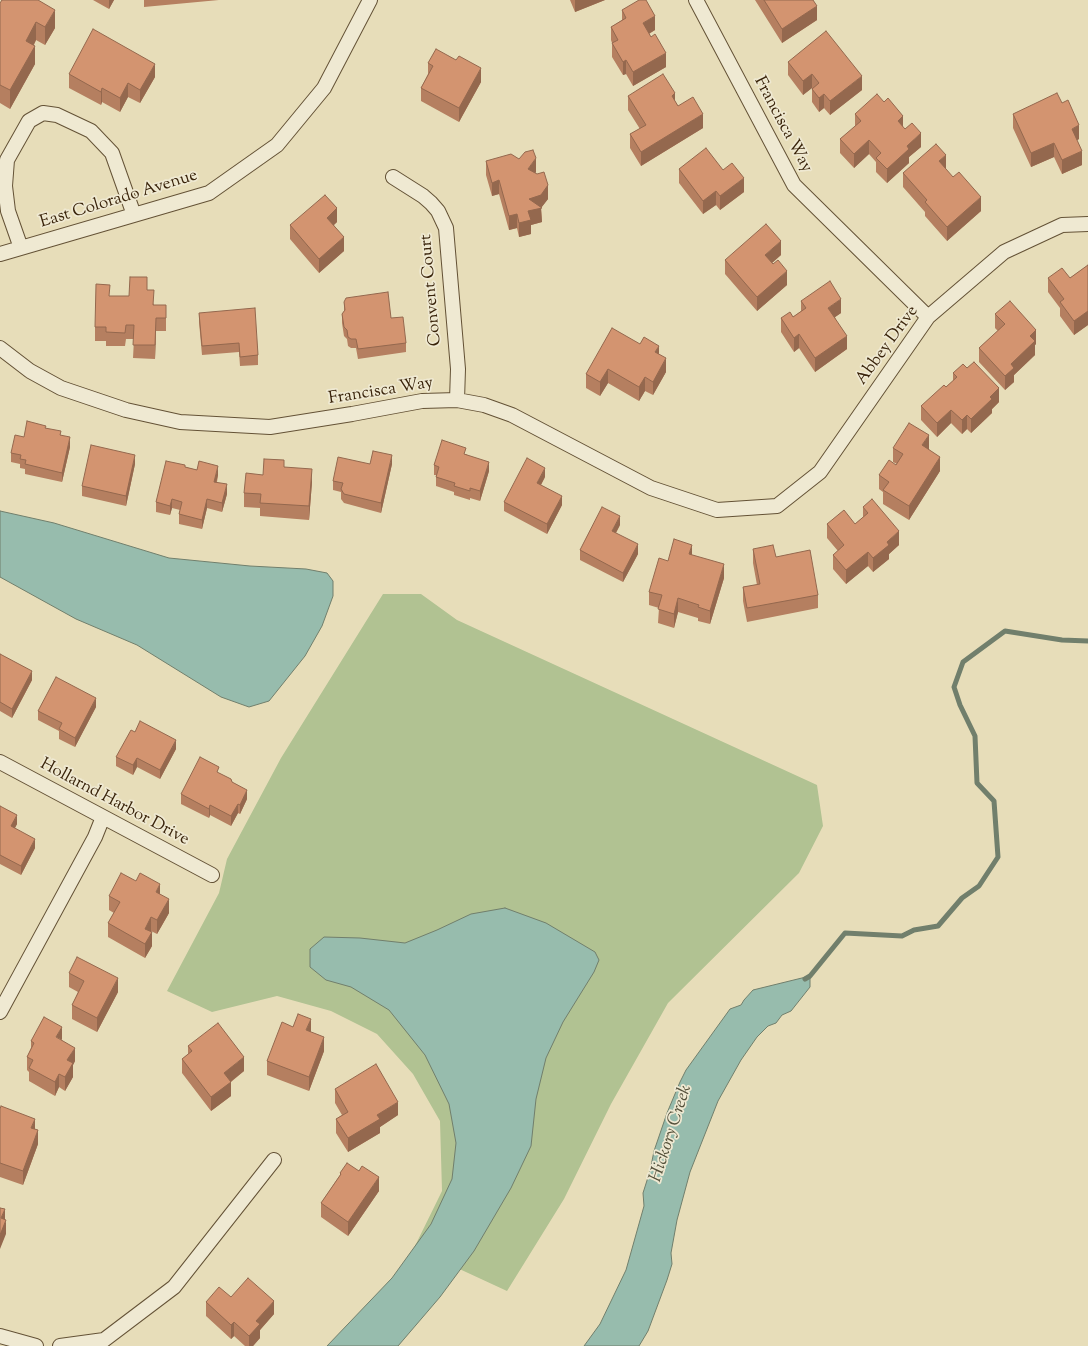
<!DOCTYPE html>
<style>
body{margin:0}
canvas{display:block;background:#e7ddb9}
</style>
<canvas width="1088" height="1346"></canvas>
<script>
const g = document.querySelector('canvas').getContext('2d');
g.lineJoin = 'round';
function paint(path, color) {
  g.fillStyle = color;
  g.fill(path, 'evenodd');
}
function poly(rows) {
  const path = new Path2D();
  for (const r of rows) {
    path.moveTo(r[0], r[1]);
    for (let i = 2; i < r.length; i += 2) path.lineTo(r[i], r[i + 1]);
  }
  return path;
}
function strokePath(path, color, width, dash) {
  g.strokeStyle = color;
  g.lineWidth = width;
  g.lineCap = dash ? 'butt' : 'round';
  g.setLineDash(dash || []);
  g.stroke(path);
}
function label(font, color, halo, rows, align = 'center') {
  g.font = font + ' "Sorts Mill Goudy",serif';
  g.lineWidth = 3.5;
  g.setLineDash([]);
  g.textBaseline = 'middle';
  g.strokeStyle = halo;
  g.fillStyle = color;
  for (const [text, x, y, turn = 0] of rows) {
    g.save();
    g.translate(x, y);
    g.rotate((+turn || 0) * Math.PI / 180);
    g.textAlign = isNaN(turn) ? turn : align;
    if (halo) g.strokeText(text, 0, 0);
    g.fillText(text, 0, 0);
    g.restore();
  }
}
paint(poly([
 [383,594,421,594,457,620,817,785,823,826,799,873,668,1003,611,1104,564,1199,507,1291,414,1248,442,1191,440,1121,413,1074,377,1034,331,1011,277,996,212,1012,167,991,219,893,227,859,281,758]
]), '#b1c292');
const water = poly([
 [0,511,54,523,169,558,250,566,306,569,327,573,333,581,333,596,322,626,305,656,269,701,249,707,221,697,137,645,76,619,0,577,0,511],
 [505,908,546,923,595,952,599,960,594,972,563,1022,546,1058,536,1099,531,1146,511,1188,474,1251,440,1297,398,1346,327,1346,392,1278,431,1224,452,1179,456,1143,449,1104,425,1055,389,1010,351,987,326,980,310,967,310,949,324,937,360,938,405,943,437,930,471,914,505,908],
 [810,976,810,987,791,1011,782,1015,776,1023,768,1026,757,1037,741,1060,718,1101,690,1172,677,1220,671,1253,672,1264,667,1280,648,1331,639,1346,584,1346,600,1324,626,1270,644,1206,643,1193,650,1171,654,1151,667,1113,680,1082,686,1070,730,1009,741,1005,744,1000,753,990,810,976]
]);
paint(water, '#97bcad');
strokePath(water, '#717f6c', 1);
strokePath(poly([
 [805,979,810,976,845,933,902,936,914,930,938,926,962,898,979,886,998,857,994,801,977,783,975,736,960,705,954,687,963,662,1005,631,1062,640,1088,641]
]), '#717f6c', 5);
const minor = poly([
 [696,0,794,185,928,317],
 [393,177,423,196,431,203,438,211,446,228,458,369,457,400],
 [21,248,8,211,5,186,7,160,29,121,43,113,57,115,91,131,112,153,134,215],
 [0,254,209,193,277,145,324,88,370,0],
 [0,348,30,371,61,388,126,410,180,422,270,427,352,414,422,401,457,400,484,405,512,415,651,488,717,510,777,506,820,472,928,317,1004,252,1062,225,1088,224],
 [0,762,212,875],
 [0,1012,95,837,103,817],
 [0,1336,36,1346],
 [60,1346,104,1340,174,1287,274,1160]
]);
strokePath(minor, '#645236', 16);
strokePath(minor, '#efe9d2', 14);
paint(poly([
 [93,0,114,0,109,9],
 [144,0,219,0,144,7],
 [570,0,605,0,575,12],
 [755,0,813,0,817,20,782,43],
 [0,3,55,28,45,45,36,40,34,45,35,64,10,109,0,103],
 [622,10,655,30,649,34,666,67,633,86,626,74,623,75,612,57,612,43,611,40,611,27,622,20],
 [456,60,481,82,459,122,421,101,421,88,428,74,428,63],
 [788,62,862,90,830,115,824,108,819,112,812,102,812,88,803,95,788,75],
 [69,74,155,77,140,103,128,97,120,112,102,102,101,105,69,88],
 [628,96,675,101,678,106,703,128,641,166,630,148,630,134,640,129,628,110],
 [855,114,903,128,921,147,909,157,909,163,887,183,876,172,876,162,869,154,854,168,840,153,840,139,855,127],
 [1013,114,1079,139,1077,140,1082,165,1062,174,1054,157,1031,167,1013,128],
 [486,161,536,172,535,173,548,199,541,208,542,222,531,225,531,234,519,237,517,228,509,230,499,194,492,196,486,175],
 [679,169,723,170,744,192,720,210,716,205,703,214,679,183],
 [945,169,981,211,947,241,925,216,925,212,903,187,903,173],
 [337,222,334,225,344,251,319,273,290,239,290,225],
 [781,255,772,263,787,285,757,311,725,274,725,260],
 [1088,265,1088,325,1074,335,1060,316,1060,308,1048,292,1048,278,1070,278],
 [147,290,154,305,166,305,166,331,156,331,155,359,133,358,134,339,126,339,125,346,106,346,106,341,95,341,95,327,110,296,129,296],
 [801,301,841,313,835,317,847,349,815,372,799,348,794,352,781,332,781,318,793,317,801,311],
 [344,302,391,318,406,343,406,352,358,359,356,348,351,348,348,346,347,339,344,336,342,323,342,314,344,311],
 [199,313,258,355,258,365,240,366,239,352,202,355,199,322],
 [995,314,1036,344,1035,345,1035,355,1014,375,1014,382,1005,390,979,362,979,348,998,331,995,328],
 [640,344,659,354,666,372,653,395,645,391,639,401,608,383,600,396,586,388,586,374],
 [953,373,999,402,992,409,992,413,971,433,967,429,962,434,951,423,937,437,921,420,921,406,946,387,953,381],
 [46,428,61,435,70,447,62,482,25,474,25,469,20,468,20,464,11,462,11,453,24,437],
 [893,448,929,449,940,471,909,520,883,504,883,492,879,489,879,475,897,464,893,462],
 [466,454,489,471,480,501,470,498,470,500,454,495,454,492,436,486,436,475,434,475,434,465],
 [135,464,126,506,82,496,82,486],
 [370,464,392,464,381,513,344,503,341,499,341,492,333,490,333,481],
 [185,467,218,475,217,482,227,494,222,512,207,508,202,529,179,524,179,514,180,510,172,508,170,515,156,512,156,502],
 [284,467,312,482,309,520,260,516,260,508,244,507,244,493,263,475],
 [545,477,541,485,562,505,547,534,504,511,504,502],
 [863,507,899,545,889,554,889,559,873,572,868,566,846,584,833,569,833,555,838,551,827,538,827,524,855,524,863,517],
 [620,525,616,533,638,554,623,582,580,560,580,550],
 [753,549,776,557,818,595,818,608,747,622,743,601,743,587,757,585,753,563],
 [692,555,724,578,710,624,698,621,698,618,678,612,674,628,658,623,659,608,649,605,649,592,668,561],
 [0,654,32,680,12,718,0,711],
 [96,707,75,747,59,739,59,731,38,720,38,711],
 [176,749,160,779,137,767,133,775,116,766,116,757],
 [219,773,232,782,247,799,240,814,238,813,231,826,210,815,209,818,181,804,181,794],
 [0,806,17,824,15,828,35,848,21,875,0,864],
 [160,894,169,913,157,934,151,931,151,932,152,946,145,958,108,937,108,923,114,913,109,910,109,896],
 [69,973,118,992,97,1032,72,1019,72,1005,78,992,69,987],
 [293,1027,324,1051,309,1091,267,1075,267,1061],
 [62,1040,75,1061,73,1065,73,1077,65,1091,59,1087,55,1096,29,1081,29,1072,27,1070,27,1057,31,1048,31,1041],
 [188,1046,244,1071,231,1082,231,1096,211,1111,182,1073,182,1059,188,1054],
 [335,1089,398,1115,380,1127,380,1133,348,1152,336,1133,336,1119,342,1115,335,1103],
 [0,1109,35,1129,38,1144,23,1185,0,1177],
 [340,1173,379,1191,348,1236,321,1217,321,1203,340,1175],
 [231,1297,274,1314,260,1330,260,1338,253,1346,245,1346,234,1336,231,1339,206,1316,206,1302]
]), '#b57f60');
paint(poly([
 [109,0,114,0,109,9],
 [575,0,605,0,575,12],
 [817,6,817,20,782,43,782,29],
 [55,10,55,28,45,45,45,27],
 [655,16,655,30,643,37,643,23],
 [36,22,36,40,26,59,26,41],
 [35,46,35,64,10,109,10,90],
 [666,53,666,67,633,86,633,72],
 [626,60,626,74,623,75,623,62],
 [155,64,155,77,140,103,140,90],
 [481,68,481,82,459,122,459,108],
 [812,74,812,88,803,95,803,81],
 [862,76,862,90,830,115,830,101],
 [128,83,128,97,120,112,120,98],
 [102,88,102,102,101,105,101,92],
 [675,93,675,107,672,96],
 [824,94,824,108,819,112,819,98],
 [703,114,703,128,641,166,641,152],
 [903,116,903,130,898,121],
 [1079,125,1079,139,1072,143,1072,129],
 [921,133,921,147,909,157,909,163,887,183,887,169,907,146],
 [869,140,869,154,854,168,854,154],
 [1054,143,1054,157,1031,167,1031,153],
 [1082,151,1082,165,1062,174,1062,160],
 [946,155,946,169,939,175,939,161],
 [536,158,536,172,528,182,528,169],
 [744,178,744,192,720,210,720,196],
 [499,180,499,194,492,196,492,183],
 [548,185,548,199,541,208,542,222,531,225,531,234,519,237,519,223,529,199],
 [716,191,716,205,703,214,703,201],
 [981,197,981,211,947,241,947,227],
 [337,208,337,222,327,231,327,218],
 [517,214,517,228,509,230,509,216],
 [344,237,344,251,319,273,319,259],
 [781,241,781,255,765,269,765,255],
 [787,271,787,285,757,311,757,297],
 [841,299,841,313,828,322,828,308],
 [1088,311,1088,325,1074,335,1074,321],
 [156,318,156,331,155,359,155,345],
 [1036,330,1036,344,1035,345,1035,355,1014,375,1014,382,1005,390,1005,376,1011,364,1030,336],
 [799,334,799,348,794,352,794,338],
 [847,336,847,349,815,372,815,358],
 [659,346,659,360,655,352],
 [666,358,666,372,653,395,653,382],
 [608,369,608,383,600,396,600,382],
 [645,377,645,391,639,401,639,387],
 [999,388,999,402,992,409,992,413,971,433,971,419,990,397],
 [951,410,951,423,937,437,937,423],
 [967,415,967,429,962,434,962,420],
 [929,435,929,449,922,459,922,445],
 [70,437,70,447,62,482,62,473],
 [135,455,135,464,126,506,126,496],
 [392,455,392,464,381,513,381,503],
 [940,457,940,471,909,520,909,506],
 [489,462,489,471,480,501,480,491],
 [218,466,218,475,214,491,214,482],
 [545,468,545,477,537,492,537,483],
 [312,469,312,482,309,520,309,506],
 [227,484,227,494,222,512,222,503],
 [562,496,562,505,547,534,547,524],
 [172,499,172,508,170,515,170,506],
 [207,499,207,508,202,529,202,520],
 [620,516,620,525,612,540,612,531],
 [899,531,899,545,889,554,889,559,873,572,873,558,887,542],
 [638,544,638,554,623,582,623,573],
 [692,545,692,559,689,554],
 [868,552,868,566,846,584,846,570],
 [724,564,724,578,710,624,710,611],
 [678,598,678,612,674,628,674,614],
 [32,671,32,680,12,718,12,709],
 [96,698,96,707,75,747,75,738],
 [176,740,176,749,160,779,160,770],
 [137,758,137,767,133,775,133,765],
 [247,790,247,799,240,814,240,805],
 [238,804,238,813,231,826,231,816],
 [210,805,210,815,209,818,209,809],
 [17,815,17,824,11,835,11,826],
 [35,839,35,848,21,875,21,866],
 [160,884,160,898,156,892],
 [169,899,169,913,157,934,157,920],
 [151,917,151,931,145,943,145,929],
 [152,932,152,946,145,958,145,944],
 [118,978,118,992,97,1032,97,1018],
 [311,1019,311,1033,306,1030],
 [62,1027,62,1040,56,1037],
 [324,1037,324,1051,309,1091,309,1077],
 [75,1048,75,1061,73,1065,73,1077,65,1091,65,1077,67,1060],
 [244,1057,244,1071,224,1087,231,1082,231,1096,211,1111,211,1097,224,1073],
 [59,1074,59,1087,55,1096,55,1082],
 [398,1102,398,1115,380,1127,380,1133,348,1152,348,1138,377,1115],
 [35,1119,35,1132,31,1128],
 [38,1130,38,1144,23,1185,23,1171],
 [379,1177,379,1191,348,1236,348,1222],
 [5,1209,5,1223,6,1220,6,1234,0,1249,0,1235,1,1218],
 [274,1301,274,1314,260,1330,260,1338,253,1346,249,1346,249,1336,256,1321],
 [234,1322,234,1336,231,1339,231,1325]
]), '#94684e');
const building = poly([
 [2,0,38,0,55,10,45,27,36,22,26,41,35,46,10,90,0,85,0,3,2,0],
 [639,0,646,0,655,16,643,23,651,37,655,34,666,53,633,72,626,60,623,62,612,43,618,40,611,27,626,18,622,10,639,0],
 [764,0,813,0,817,6,782,29,764,0],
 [93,29,155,64,140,90,128,83,120,98,102,88,101,92,69,74,93,29],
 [826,31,862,76,830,101,824,94,819,98,812,89,819,83,812,74,803,81,788,62,826,31],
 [436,49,456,60,459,56,481,68,459,108,421,88,433,66,428,63,436,49],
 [663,74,675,93,672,96,678,106,693,97,703,114,641,152,630,134,646,125,628,96,663,74],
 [1057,93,1062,103,1068,100,1079,125,1072,129,1082,151,1062,160,1054,143,1031,153,1013,114,1057,93],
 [877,94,884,102,888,98,903,116,898,121,905,129,912,123,921,133,907,146,909,149,887,169,876,158,881,153,869,140,854,154,840,139,861,121,855,114,877,94],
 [936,144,946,155,939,161,953,177,959,172,981,197,947,227,925,202,927,200,903,173,936,144],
 [706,148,723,170,732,163,744,178,720,196,716,191,703,201,679,169,706,148],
 [533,150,536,158,528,169,537,174,544,172,548,185,541,195,529,199,542,208,528,211,531,220,519,223,517,214,509,216,499,180,492,183,486,161,511,154,519,159,525,152,533,150],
 [325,195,337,208,327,218,344,237,319,259,290,225,325,195],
 [766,224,781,241,765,255,773,264,778,260,787,271,757,297,725,260,766,224],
 [1088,265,1088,311,1074,321,1060,302,1064,299,1048,278,1062,268,1070,278,1088,265],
 [130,277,147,277,147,290,154,290,153,305,166,305,166,318,156,318,155,345,133,345,134,325,126,325,125,333,106,332,106,327,95,327,96,284,110,285,109,296,129,296,130,277],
 [830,281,841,299,828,308,847,336,815,358,799,334,794,338,781,318,790,312,793,317,806,308,801,301,830,281],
 [388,292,391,318,403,317,406,343,358,349,356,339,351,339,348,337,347,330,344,327,342,314,345,310,344,302,346,298,388,292],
 [1010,301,1036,330,1030,336,1035,341,1011,364,1014,368,1005,376,979,348,1005,324,995,314,1010,301],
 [255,308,258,355,240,357,239,343,202,346,199,313,255,308],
 [612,328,640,344,644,337,659,346,655,352,666,358,653,382,645,377,639,387,608,369,600,382,586,374,612,328],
 [974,362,999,388,990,397,992,399,971,419,967,415,962,420,951,410,937,423,921,406,944,385,946,387,957,377,953,373,963,364,967,368,974,362],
 [27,421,46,426,45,428,61,431,60,435,70,437,62,473,25,464,26,460,20,459,21,455,11,453,15,435,24,437,27,421],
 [909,423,929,435,922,445,940,457,909,506,883,490,889,482,879,475,889,460,896,465,903,454,893,448,909,423],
 [442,440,466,448,464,454,489,462,480,491,470,488,470,491,454,486,455,483,436,477,439,467,434,465,442,440],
 [91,445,135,455,126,496,82,486,91,445],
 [373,451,392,455,381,503,344,494,341,489,343,483,333,481,338,457,370,464,373,451],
 [527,458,545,468,537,483,562,496,547,524,504,502,527,458],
 [264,459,284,460,284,467,312,469,309,506,260,503,261,494,244,493,246,473,263,475,264,459],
 [166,461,185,465,185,467,197,470,199,461,218,466,214,482,227,484,222,503,207,499,202,520,179,514,182,502,172,499,170,506,156,502,166,461],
 [872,499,899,531,887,542,889,545,873,558,868,552,846,570,833,555,844,545,827,524,844,510,855,524,868,513,863,507,872,499],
 [602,507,620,516,612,531,638,544,623,573,580,550,602,507],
 [674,539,692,545,689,554,724,564,710,611,698,607,699,605,678,598,674,614,658,609,662,595,649,592,659,558,668,561,674,539],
 [773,545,776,557,810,550,818,595,747,608,743,587,760,584,753,549,773,545],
 [0,654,32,671,12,709,0,702,0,654],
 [56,677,96,698,75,738,59,729,62,723,38,711,56,677],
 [140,721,176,740,160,770,137,758,133,765,116,757,131,730,135,732,140,721],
 [200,757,219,767,217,772,231,779,232,782,247,790,240,805,238,804,231,816,210,805,209,809,181,794,200,757],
 [0,806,17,815,11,826,35,839,21,866,0,855,0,806],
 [121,873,136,881,140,873,160,884,156,892,169,899,157,920,151,917,145,929,152,932,145,944,108,923,120,902,109,896,121,873],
 [77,957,118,978,97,1018,72,1005,84,981,69,973,77,957],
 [298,1014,311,1019,306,1030,324,1037,309,1077,267,1061,282,1022,293,1027,298,1014],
 [44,1017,62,1027,56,1037,75,1048,67,1060,73,1063,65,1077,59,1074,55,1082,29,1068,33,1060,27,1057,34,1043,31,1041,44,1017],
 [218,1023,244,1057,224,1073,231,1082,211,1097,182,1059,192,1051,188,1046,218,1023],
 [376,1064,398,1102,377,1115,380,1119,348,1138,336,1119,348,1112,335,1089,376,1064],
 [1,1106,35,1119,31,1128,38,1130,23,1171,0,1163,0,1109,1,1106],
 [347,1163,359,1171,362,1166,379,1177,348,1222,321,1203,341,1174,340,1173,347,1163],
 [0,1208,5,1209,1,1218,6,1220,0,1235,0,1208],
 [248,1278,274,1301,256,1321,260,1324,249,1336,234,1322,231,1325,206,1302,219,1287,231,1297,248,1278]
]);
paint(building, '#d39470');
strokePath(building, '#94684e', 1);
label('17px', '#39230a', '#efe9d2', [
 ["Francisca Way",782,125,62],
 ["East Colorado Avenue",119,200,-17],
 ["Convent Court",432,290,-95],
 ["Abbey Drive",888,346,-54],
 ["Francisca Way",381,392,-9],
 ["Hollarnd Harbor Drive",114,803,28]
]);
label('italic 18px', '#55513b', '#efe9d2', [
 ["Hickory Creek",672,1134,-72]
]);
</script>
